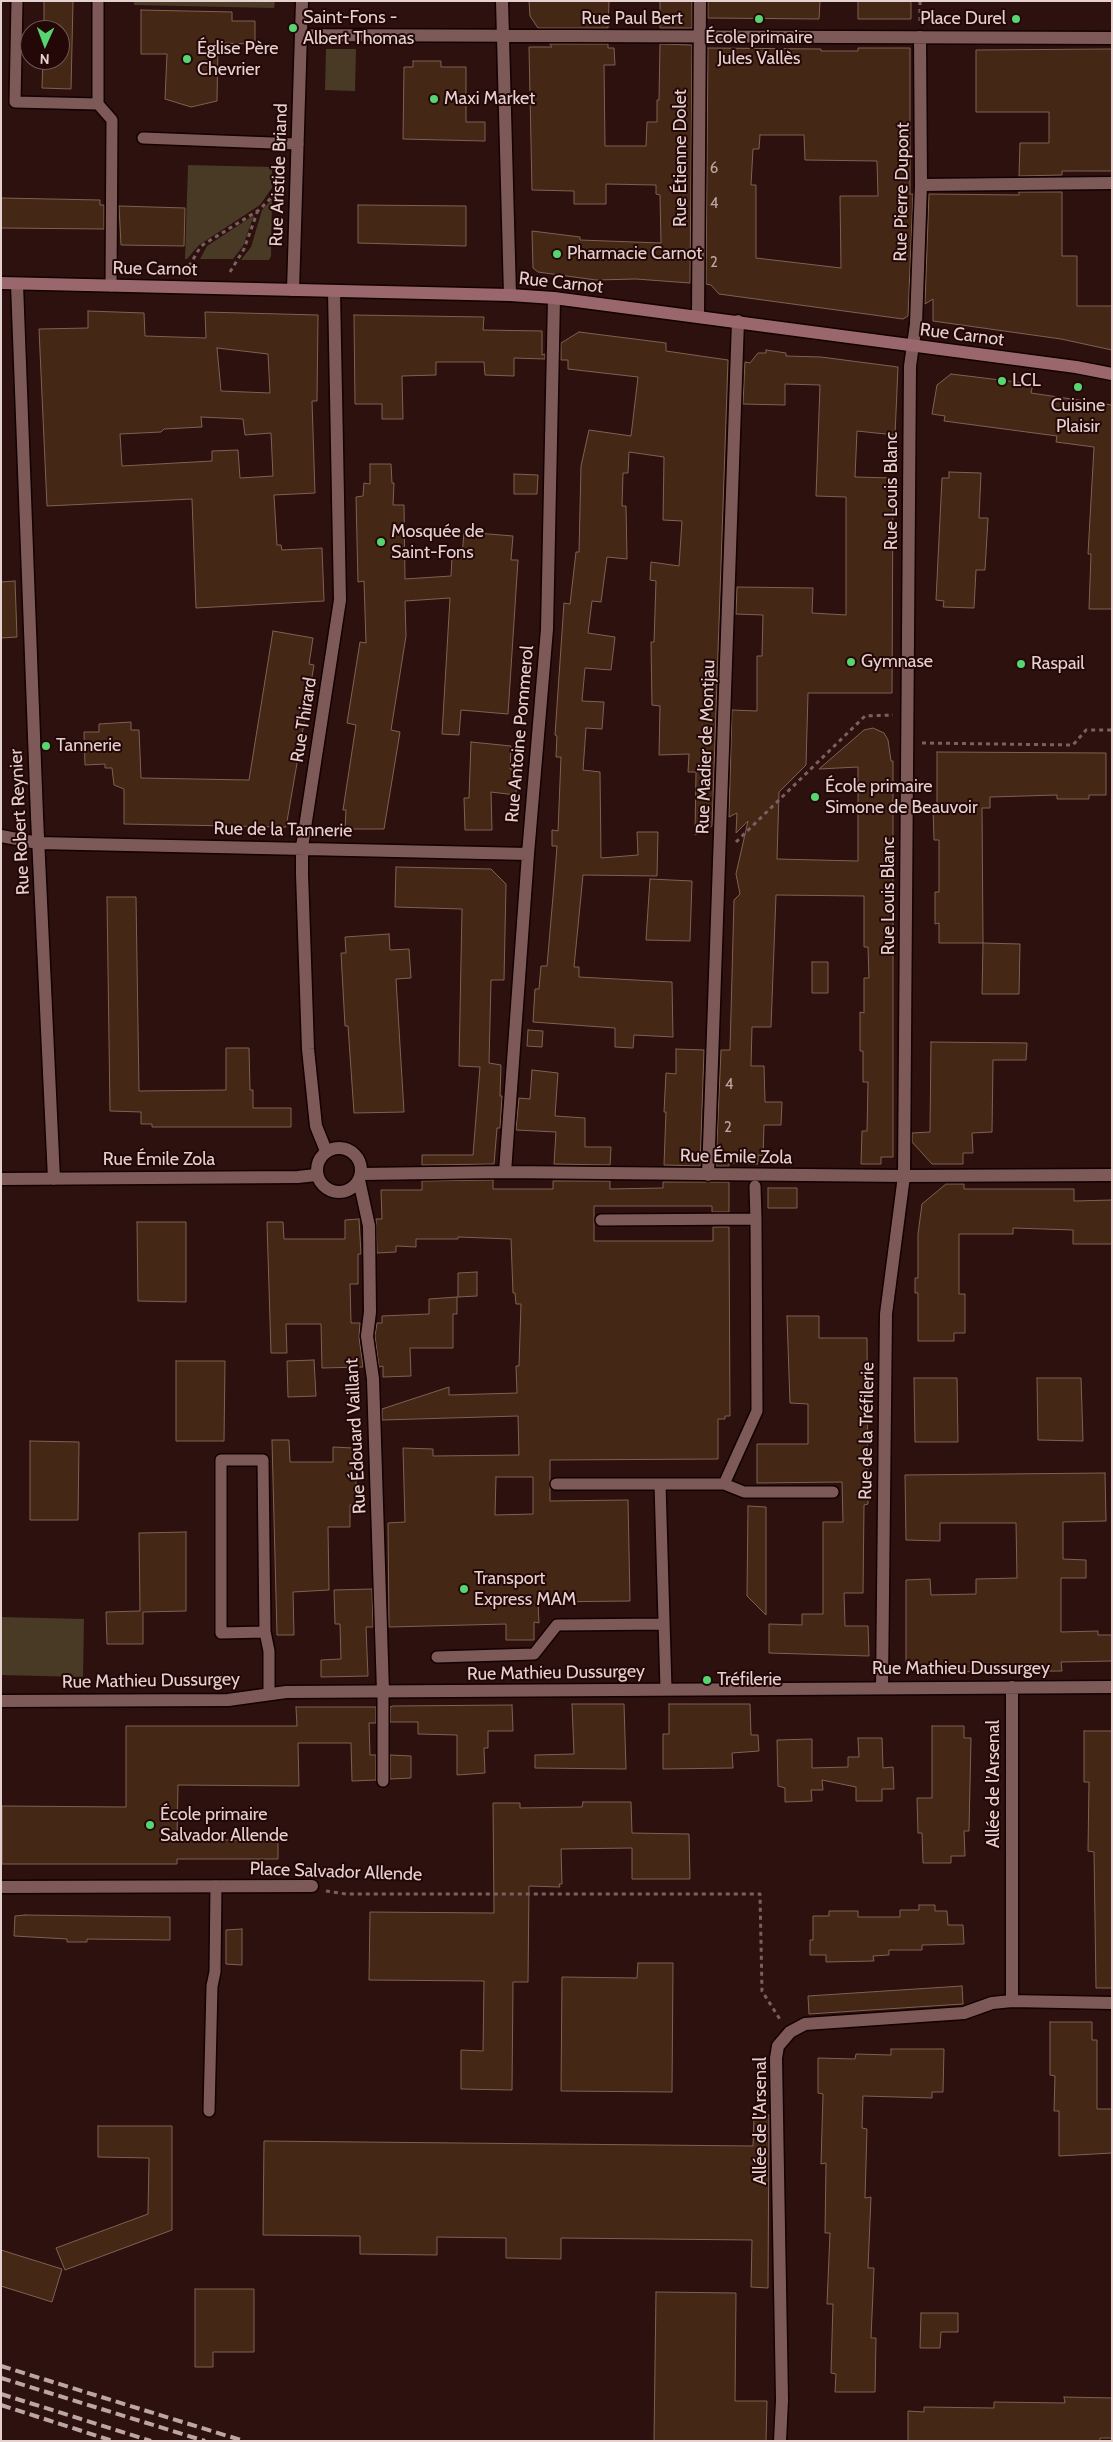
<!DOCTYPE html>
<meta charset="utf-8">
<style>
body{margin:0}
#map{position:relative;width:1113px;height:2442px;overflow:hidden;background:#2d110f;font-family:Cabin,sans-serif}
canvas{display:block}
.frame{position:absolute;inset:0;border:2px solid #e5d1cf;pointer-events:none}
.north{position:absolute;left:20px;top:20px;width:50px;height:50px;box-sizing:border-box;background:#230807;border:1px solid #715857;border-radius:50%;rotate:182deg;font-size:14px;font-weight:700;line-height:20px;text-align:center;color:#e5d1cf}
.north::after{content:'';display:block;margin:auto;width:18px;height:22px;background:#57d570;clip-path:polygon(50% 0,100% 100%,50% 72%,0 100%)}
</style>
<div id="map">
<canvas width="1113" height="2442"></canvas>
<div class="frame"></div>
<div class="north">N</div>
</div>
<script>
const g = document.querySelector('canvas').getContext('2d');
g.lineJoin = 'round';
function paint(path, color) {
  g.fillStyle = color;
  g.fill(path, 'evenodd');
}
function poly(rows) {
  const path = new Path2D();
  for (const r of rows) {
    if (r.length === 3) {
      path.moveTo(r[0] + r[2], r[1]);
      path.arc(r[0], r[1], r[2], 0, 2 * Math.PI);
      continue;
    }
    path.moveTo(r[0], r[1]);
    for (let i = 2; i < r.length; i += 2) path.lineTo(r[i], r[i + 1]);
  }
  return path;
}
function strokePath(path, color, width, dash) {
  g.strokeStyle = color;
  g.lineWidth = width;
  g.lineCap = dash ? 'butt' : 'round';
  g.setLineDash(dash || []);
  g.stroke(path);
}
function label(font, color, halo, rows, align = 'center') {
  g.font = font + ' Cabin,sans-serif';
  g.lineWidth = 4;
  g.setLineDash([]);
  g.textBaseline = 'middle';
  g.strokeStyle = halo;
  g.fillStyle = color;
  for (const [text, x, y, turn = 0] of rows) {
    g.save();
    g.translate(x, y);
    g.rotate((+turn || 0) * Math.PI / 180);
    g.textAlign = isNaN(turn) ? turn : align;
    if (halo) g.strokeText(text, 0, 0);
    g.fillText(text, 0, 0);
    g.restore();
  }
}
paint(poly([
 [134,1,275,1,274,8,134,5],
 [326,49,356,49,355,91,325,90],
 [188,165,272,167,272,188,260,205,199,245,187,259,185,259],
 [272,199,271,256,269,260,241,260,251,247,262,210],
 [254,215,243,246,233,259,200,259,207,246],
 [1,1617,84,1619,83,1677,1,1675]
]), '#493a26');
const building = poly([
 [44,1,73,1,71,89,42,88,43,60,60,60,60,30,44,30,44,1],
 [529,1,609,1,608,28,538,28,530,16,529,1],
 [660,1,692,1,692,28,660,28,660,1],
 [708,1,820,1,819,19,708,18,708,1],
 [858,1,911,1,911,19,858,19,858,1],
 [141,10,232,12,232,21,255,21,255,44,218,43,217,101,191,107,165,99,167,54,141,54,141,10],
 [550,44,608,44,608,48,614,48,615,65,604,65,605,146,646,146,647,122,657,122,657,100,659,100,660,44,692,45,690,283,636,279,596,280,538,272,533,268,532,231,580,237,580,240,661,243,660,195,656,194,656,185,606,184,606,204,574,204,574,191,532,190,529,47,552,47,550,44],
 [708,48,821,49,821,51,858,51,858,48,910,48,910,194,913,194,908,316,903,319,719,294,711,285,706,284,708,48],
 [760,135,804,135,805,160,877,161,878,196,840,196,841,268,756,258,756,185,751,185,753,149,759,149,760,135],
 [1112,49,1112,171,1062,171,1062,175,1019,176,1020,143,1049,143,1049,112,976,112,976,50,1112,49],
 [413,61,441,61,441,67,466,67,466,122,485,122,485,141,403,139,404,67,413,67,413,61],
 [1019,192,1062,192,1062,256,1077,256,1077,306,1112,306,1112,350,1061,339,933,321,933,299,925,304,929,194,1019,195,1019,192],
 [1,198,100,200,100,205,104,205,104,229,1,228,1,198],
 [358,205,466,206,466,246,358,243,358,205],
 [119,206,185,208,184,246,121,245,119,206],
 [88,311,144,313,145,336,206,338,205,312,318,315,317,401,312,401,315,493,274,495,277,545,281,545,282,550,322,548,324,601,196,608,192,499,47,506,39,329,88,328,88,311],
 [217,348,268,354,270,393,221,391,217,348],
 [201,417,243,419,245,435,271,433,273,476,240,478,238,450,212,451,212,461,122,466,120,434,161,432,164,429,202,427,201,417],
 [354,315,484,317,483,330,542,331,542,355,545,354,545,359,514,358,514,376,485,375,484,362,436,362,436,375,402,376,403,419,382,419,382,404,355,404,354,315],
 [579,332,666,343,666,351,728,360,712,826,695,835,696,772,688,772,689,754,659,755,660,706,652,705,651,642,654,642,656,581,650,580,651,562,679,566,682,521,663,520,664,457,629,452,628,473,623,473,622,506,626,506,627,559,607,557,601,602,592,601,588,633,615,637,611,670,585,668,582,701,604,702,602,729,586,728,583,770,600,772,601,858,638,855,637,832,658,832,657,876,583,875,574,967,579,967,579,977,672,982,673,1037,634,1035,633,1048,615,1047,615,1028,533,1022,535,989,539,989,541,966,547,966,555,873,557,846,552,846,552,830,558,831,561,757,556,757,557,736,555,735,564,603,570,604,576,552,579,552,581,466,589,430,631,436,638,377,568,369,568,360,561,360,561,343,579,332],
 [766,350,786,353,786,356,821,357,898,367,895,435,857,431,855,477,893,478,892,693,808,693,806,765,779,792,777,859,858,861,858,767,819,769,864,730,873,728,884,733,888,740,891,761,893,761,893,1157,881,1157,881,1164,861,1164,862,1131,867,1131,868,1082,863,1082,863,1051,860,1051,860,1012,864,1013,864,978,869,978,868,947,864,947,864,896,776,895,771,1027,752,1027,751,1066,764,1066,765,1102,782,1102,781,1125,764,1125,763,1156,758,1155,758,1164,729,1163,729,1166,716,1166,721,1050,730,1050,734,900,740,894,736,874,748,821,736,833,737,813,729,817,732,710,757,711,757,656,762,656,763,615,736,614,737,587,813,588,812,613,846,615,846,497,816,496,820,385,785,384,785,405,743,404,745,362,750,363,758,353,766,353,766,350],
 [951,374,1033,384,1031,393,1112,405,1112,609,1089,609,1091,554,1088,554,1094,447,1056,442,1057,436,944,421,945,416,932,414,937,385,951,374],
 [370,464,391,464,392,483,394,483,393,505,404,505,405,579,451,576,452,556,462,557,464,532,513,536,511,560,518,560,508,714,461,710,459,735,442,734,450,598,405,601,406,636,391,730,400,732,384,829,345,829,346,810,343,810,356,725,347,723,360,642,366,643,364,581,358,582,356,497,363,496,364,483,370,484,370,464],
 [949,472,981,473,979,518,988,518,985,570,976,570,974,608,943,607,944,601,936,600,942,478,949,478,949,472],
 [514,474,538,475,537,494,514,494,514,474],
 [15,581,17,637,1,638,1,582,15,581],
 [273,631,313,638,309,664,314,665,286,827,124,824,124,789,114,785,112,768,105,768,105,764,85,765,84,732,99,732,99,724,131,722,131,730,139,730,141,778,249,780,273,631],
 [471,742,511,746,510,769,517,770,516,795,491,792,492,830,465,830,464,798,469,798,471,742],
 [937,752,1106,753,1106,795,1089,795,1089,799,1057,799,1057,795,990,797,990,808,982,808,983,943,939,943,939,923,935,924,935,892,939,892,939,840,934,840,933,808,937,808,937,752],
 [396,867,491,869,506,884,504,980,491,980,489,1063,501,1065,500,1096,502,1096,500,1128,497,1128,494,1164,422,1165,422,1155,473,1155,480,1067,459,1066,462,909,395,907,396,867],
 [650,879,692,881,690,941,646,940,650,879],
 [107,897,136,897,139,1091,226,1090,226,1048,249,1048,250,1090,253,1090,253,1108,291,1108,291,1127,152,1127,152,1124,141,1124,141,1112,110,1111,107,897],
 [389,934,390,950,409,949,411,978,396,979,404,1112,354,1113,348,1026,345,1026,341,953,346,953,345,937,389,934],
 [983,943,1020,944,1019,994,982,994,983,943],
 [812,962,828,962,828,993,812,993,812,962],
 [528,1030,543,1031,542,1047,527,1046,528,1030],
 [931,1042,1027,1043,1026,1060,993,1060,992,1132,972,1133,973,1153,963,1153,963,1164,932,1164,912,1142,912,1133,930,1132,931,1042],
 [676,1049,704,1050,700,1166,664,1165,666,1112,664,1112,666,1073,676,1074,676,1049],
 [532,1070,558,1073,555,1116,585,1118,585,1147,611,1147,610,1165,554,1164,556,1132,516,1130,519,1098,530,1099,532,1070],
 [493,1180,493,1189,553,1189,553,1181,610,1181,610,1189,663,1188,663,1182,729,1182,729,1212,712,1212,712,1206,594,1206,594,1241,713,1241,713,1227,729,1227,730,1416,725,1416,725,1419,718,1419,718,1459,550,1460,550,1501,628,1500,630,1601,538,1602,539,1623,534,1622,534,1640,506,1640,506,1624,389,1627,388,1523,405,1522,403,1448,433,1449,433,1456,519,1455,518,1416,382,1420,382,1409,449,1387,449,1395,517,1393,516,1366,519,1366,521,1304,516,1304,515,1293,513,1293,511,1239,458,1237,458,1239,416,1239,416,1247,396,1246,396,1252,377,1253,376,1219,382,1219,381,1190,422,1190,422,1181,493,1180],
 [496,1477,533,1477,533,1514,495,1515,496,1477],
 [946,1184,964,1184,964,1189,1074,1189,1074,1201,1112,1200,1112,1244,1073,1244,1073,1230,1013,1228,1013,1234,959,1234,959,1294,965,1294,965,1333,954,1333,954,1341,918,1341,918,1293,915,1293,915,1278,918,1278,918,1234,922,1204,946,1184],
 [768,1188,797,1188,797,1208,768,1208,768,1188],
 [359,1219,361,1254,358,1254,358,1284,350,1284,351,1323,360,1323,359,1337,363,1367,322,1368,321,1324,286,1324,287,1353,271,1353,267,1222,283,1222,284,1239,345,1239,345,1220,359,1219],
 [137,1222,186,1222,186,1302,138,1301,137,1222],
 [477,1272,477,1296,458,1297,458,1273,477,1272],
 [457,1297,457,1314,453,1314,453,1348,410,1348,411,1376,383,1377,383,1366,379,1367,375,1336,377,1323,382,1323,382,1316,429,1314,429,1299,457,1297],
 [787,1316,819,1316,819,1338,867,1338,868,1504,864,1505,863,1593,844,1593,845,1626,868,1626,869,1656,769,1653,769,1624,802,1625,802,1614,823,1614,823,1522,843,1522,842,1482,757,1483,757,1444,808,1444,808,1404,790,1403,787,1316],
 [314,1360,316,1396,288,1397,287,1361,314,1360],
 [176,1361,225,1361,224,1441,176,1441,176,1361],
 [914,1378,957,1378,958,1442,915,1442,914,1378],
 [1037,1378,1081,1378,1083,1441,1038,1440,1037,1378],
 [272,1440,289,1440,290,1462,333,1462,333,1447,353,1448,353,1480,356,1480,356,1505,350,1505,350,1527,328,1527,329,1590,293,1592,294,1635,277,1635,272,1440],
 [30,1441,79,1442,78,1520,30,1520,30,1441],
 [1105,1473,1106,1521,1063,1522,1063,1559,1086,1560,1086,1578,1061,1578,1061,1632,1098,1631,1098,1635,1112,1635,1112,1661,1061,1662,1062,1671,916,1672,906,1662,906,1580,930,1579,931,1595,976,1594,976,1579,1017,1578,1016,1523,940,1523,940,1541,906,1540,905,1475,1105,1473],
 [748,1506,766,1507,766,1615,747,1596,748,1506],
 [186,1532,186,1611,143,1612,143,1644,107,1644,106,1612,140,1611,139,1533,186,1532],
 [372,1589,373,1627,366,1627,368,1676,321,1677,321,1660,341,1659,340,1624,335,1624,334,1590,372,1589],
 [572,1704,624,1704,626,1769,535,1768,535,1755,574,1754,572,1704],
 [669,1704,750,1704,751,1735,758,1735,759,1751,732,1753,733,1768,663,1769,663,1734,669,1734,669,1704],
 [512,1705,513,1731,488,1731,488,1748,484,1748,485,1773,457,1775,457,1735,418,1734,418,1722,390,1722,390,1707,393,1706,512,1705],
 [296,1707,376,1707,376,1723,369,1723,370,1755,376,1755,376,1780,352,1781,351,1743,298,1743,299,1786,178,1785,177,1840,278,1840,278,1859,177,1859,177,1864,2,1864,2,1806,126,1807,126,1726,297,1726,296,1707],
 [932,1726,964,1726,964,1738,971,1738,969,1831,964,1831,965,1856,951,1856,951,1863,923,1863,922,1833,918,1833,917,1798,932,1798,932,1726],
 [1084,1731,1112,1731,1112,1988,1096,1988,1094,1852,1088,1851,1089,1782,1084,1782,1084,1731],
 [858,1738,882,1738,883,1768,893,1767,894,1789,882,1789,882,1801,856,1801,856,1787,822,1780,823,1790,811,1790,812,1801,785,1802,785,1788,778,1786,777,1740,812,1739,812,1768,848,1767,848,1757,859,1757,858,1738],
 [390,1755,411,1756,411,1778,390,1779,390,1755],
 [583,1802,631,1802,632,1833,689,1834,690,1879,632,1879,632,1848,561,1849,562,1884,559,1884,560,1887,529,1886,528,1982,513,1982,512,2090,461,2089,461,2050,483,2051,484,1981,369,1980,370,1912,494,1913,493,1803,520,1803,520,1808,582,1807,583,1802],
 [919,1905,935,1905,935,1911,947,1911,948,1925,963,1925,964,1944,922,1945,922,1950,889,1950,889,1955,873,1956,874,1961,826,1962,826,1955,810,1955,810,1940,813,1940,813,1916,829,1916,829,1911,858,1911,858,1917,900,1917,900,1910,919,1910,919,1905],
 [25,1915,170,1917,170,1940,87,1939,87,1942,67,1942,67,1939,14,1936,15,1916,25,1915],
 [242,1929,242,1965,226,1964,226,1930,242,1929],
 [638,1963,673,1963,672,2092,561,2091,562,1977,637,1978,638,1963],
 [962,1986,963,2004,809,2014,808,1996,962,1986],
 [1050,2022,1092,2022,1092,2040,1097,2040,1097,2109,1112,2109,1112,2153,1059,2156,1059,2111,1054,2111,1055,2076,1050,2075,1050,2022],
 [891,2049,944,2049,943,2092,932,2092,932,2098,863,2096,862,2128,867,2129,865,2198,871,2197,868,2268,874,2268,871,2338,876,2338,875,2392,835,2392,836,2374,831,2373,833,2304,827,2304,830,2233,825,2233,826,2163,821,2164,823,2094,818,2093,818,2058,855,2059,856,2054,891,2055,891,2049],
 [769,2115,768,2288,751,2287,752,2240,561,2238,561,2259,506,2258,506,2238,437,2237,437,2255,360,2254,360,2236,263,2235,264,2141,753,2146,754,2116,769,2115],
 [98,2126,172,2126,172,2230,65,2270,56,2248,148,2214,149,2158,98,2157,98,2126],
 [1,2250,62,2269,52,2302,1,2286,1,2250],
 [195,2289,254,2289,254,2352,213,2352,213,2367,195,2367,195,2289],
 [656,2292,736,2293,735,2401,767,2401,766,2441,654,2441,656,2292],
 [921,2313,958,2313,958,2332,941,2332,940,2348,920,2348,921,2313],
 [1064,2397,1112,2398,1112,2438,1100,2438,1100,2441,908,2441,908,2411,924,2412,924,2407,994,2408,994,2402,1065,2403,1064,2397]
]);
paint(building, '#452716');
strokePath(building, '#806151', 1);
const lane = poly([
 [17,1,15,102,98,104,98,1],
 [98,104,112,120,111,286],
 [143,138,298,144],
 [755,1186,756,1219],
 [601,1220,756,1219,757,1411,724,1484,660,1484,666,1689],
 [556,1484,660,1484],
 [724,1484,744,1492,833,1492],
 [265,1632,221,1633,221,1460,263,1460,265,1632,269,1651,269,1694],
 [437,1657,534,1654,557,1625,664,1624],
 [383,1692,383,1781],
 [209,2111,212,1986,215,1972,216,1886]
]);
const street = poly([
 [502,1,510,295],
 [302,35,1112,38],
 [921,185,1112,183],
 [17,284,37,816,54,1179],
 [293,290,302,1],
 [698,316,700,1],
 [1,836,38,843,528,854],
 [339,1170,22],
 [326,1151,316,1126,308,1049,302,874,302,847,340,600,334,291],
 [505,1172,528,854,547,629,554,298],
 [361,1174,505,1172,904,1176,1112,1175],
 [708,1175,738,321],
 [1,1179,298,1177,316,1175],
 [359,1180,369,1226,370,1312,367,1336,373,1379,383,1692],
 [882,1687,886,1314,904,1176,910,366,916,324,921,185,920,37],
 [1,1701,228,1700,286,1692,1112,1687],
 [1,1887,312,1886],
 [1012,2001,1112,2003],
 [780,2441,782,2400,776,2058,778,2046,790,2032,805,2024,964,2013,992,2003,1012,2001,1012,1687]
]);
const secondary = poly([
 [1,283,510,295,554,298,1076,367,1112,374]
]);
strokePath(lane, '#130001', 14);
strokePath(street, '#130001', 15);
strokePath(secondary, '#130001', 15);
strokePath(poly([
 [920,1,920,22],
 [230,272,244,249,258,210],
 [185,273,201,246,259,210,279,190],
 [922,743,1073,745,1086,730,1112,730],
 [736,842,865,716,893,715],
 [326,1891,346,1894,760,1894,762,1991,781,2021]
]), '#7a615f', 3, [4, 4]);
strokePath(lane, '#7d5a57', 11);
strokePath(street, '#7d5a57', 12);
strokePath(secondary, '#9a676d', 12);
strokePath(poly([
 [1,2366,244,2441],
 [1,2378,205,2441],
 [1,2394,151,2441],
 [1,2405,113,2441]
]), '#bca6a4', 4, [10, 5]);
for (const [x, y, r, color] of [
 [759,19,5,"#57d570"],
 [1016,19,5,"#57d570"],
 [293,28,5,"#57d570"],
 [187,59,5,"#57d570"],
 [434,99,5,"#57d570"],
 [557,254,5,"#57d570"],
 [1002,381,5,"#57d570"],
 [1078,387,5,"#57d570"],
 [381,542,5,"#57d570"],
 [851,662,5,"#57d570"],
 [1021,664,5,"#57d570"],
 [46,746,5,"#57d570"],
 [815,797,5,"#57d570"],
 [464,1589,5,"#57d570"],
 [707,1680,5,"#57d570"],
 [150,1825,5,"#57d570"]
]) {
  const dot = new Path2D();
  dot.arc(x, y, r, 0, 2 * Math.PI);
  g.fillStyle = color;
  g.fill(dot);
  strokePath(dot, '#230807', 2);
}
label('15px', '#bda6a1', null, [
 ["6",714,169],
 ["4",714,204],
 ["2",714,263],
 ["4",729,1085],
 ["2",728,1128]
]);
label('18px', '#e5d1cf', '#230807', [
 ["Saint-Fons -",303,18],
 ["Albert Thomas",303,39],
 ["Place Durel",1006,19,"right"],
 ["École primaire",759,38,"center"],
 ["Jules Vallès",759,59,"center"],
 ["Église Père",197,49],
 ["Chevrier",197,70],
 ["Maxi Market",444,99],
 ["Pharmacie Carnot",567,254],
 ["LCL",1012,381],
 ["Cuisine",1078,406,"center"],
 ["Plaisir",1078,427,"center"],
 ["Mosquée de",391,532],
 ["Saint-Fons",391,553],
 ["Gymnase",861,662],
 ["Raspail",1031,664],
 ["Tannerie",56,746],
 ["École primaire",825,787],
 ["Simone de Beauvoir",825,808],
 ["Transport",474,1579],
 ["Express MAM",474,1600],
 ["Tréfilerie",717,1680],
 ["École primaire",160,1815],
 ["Salvador Allende",160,1836]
], 'left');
label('18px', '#e5d1cf', '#230807', [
 ["Rue Paul Bert",632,19],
 ["Rue Étienne Dolet",681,158,-90],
 ["Rue Aristide Briand",279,175,-88],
 ["Rue Pierre Dupont",902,192,-89],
 ["Rue Carnot",155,269,1],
 ["Rue Carnot",561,283,6],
 ["Rue Carnot",962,335,7],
 ["Rue Louis Blanc",892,491,-90],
 ["Rue Thirard",304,720,-81],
 ["Rue Antoine Pommerol",520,734,-85],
 ["Rue Madier de Montjau",706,747,-88],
 ["Rue Robert Reynier",20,822,-93],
 ["Rue de la Tannerie",283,830,1],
 ["Rue Louis Blanc",889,896,-90],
 ["Rue Émile Zola",736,1157,1],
 ["Rue Émile Zola",159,1160],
 ["Rue de la Tréfilerie",867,1431,-89],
 ["Rue Édouard Vaillant",356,1436,-93],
 ["Rue Mathieu Dussurgey",961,1669],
 ["Rue Mathieu Dussurgey",556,1673,-1],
 ["Rue Mathieu Dussurgey",151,1681,-1],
 ["Allée de l'Arsenal",994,1784,-90],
 ["Place Salvador Allende",336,1872,2],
 ["Allée de l'Arsenal",761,2121,-90]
]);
</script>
